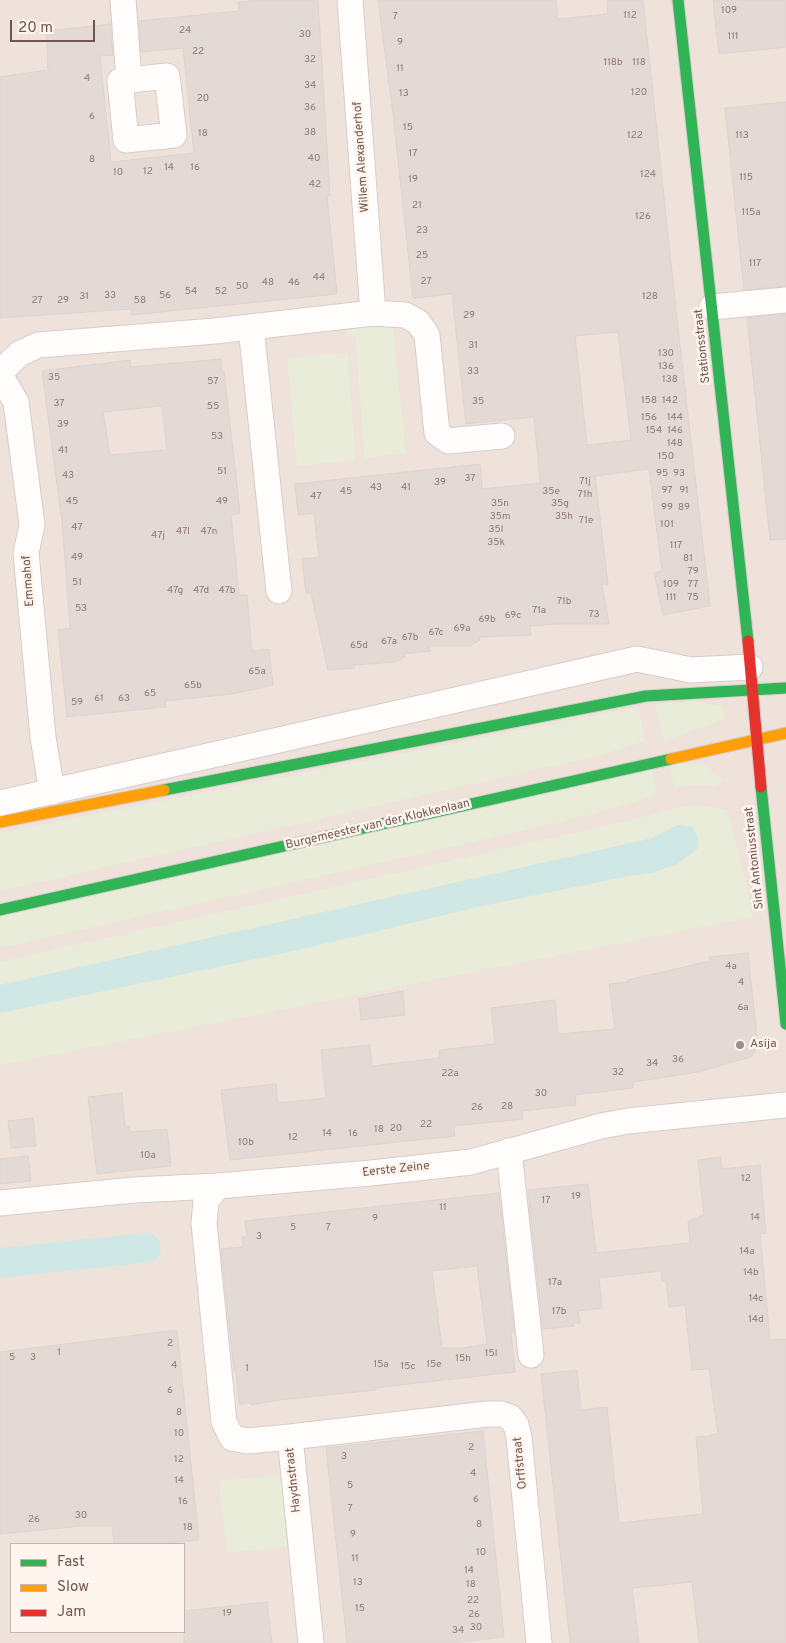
<!DOCTYPE html>
<style>
body{margin:0}
#map{position:relative;width:786px;height:1643px;overflow:hidden;background:#f7f1ed;font-family:Overpass,sans-serif}
canvas{display:block}
.legend{position:absolute;left:10px;top:1543px;width:175px;height:90px;box-sizing:border-box;background:#fef5ef;border:1px solid #c6b5af;margin:0;padding:6px 9px;list-style:none;font-size:15px;color:#73554e}
.legend li{display:flex;align-items:center;gap:10px;height:25px}
.legend b{width:25px;border:1px solid #c6b5af}
.scale{position:absolute;left:10px;top:20px;width:85px;height:22px;box-sizing:border-box;border:2px solid #73554e;border-top:0;padding-left:6px;font-size:15px;line-height:18px;white-space:nowrap;color:#73554e;-webkit-text-stroke:4px #fef5ef;paint-order:stroke}
</style>
<div id="map">
<canvas width="786" height="1643"></canvas>
<ul class="legend">
<li><b style="height:6px;background:#30b455"></b>Fast</li>
<li><b style="height:6px;background:#ff9f0a"></b>Slow</li>
<li><b style="height:6px;background:#e5322d"></b>Jam</li>
</ul>
<div class="scale">20 m</div>
</div>
<script>
const g = document.querySelector('canvas').getContext('2d');
g.lineJoin = 'round';
function paint(path, color) {
  g.fillStyle = color;
  g.fill(path, 'evenodd');
}
function poly(rows) {
  const path = new Path2D();
  for (const r of rows) {
    path.moveTo(r[0], r[1]);
    for (let i = 2; i < r.length; i += 2) path.lineTo(r[i], r[i + 1]);
  }
  return path;
}
function strokePath(path, color, width, dash) {
  g.strokeStyle = color;
  g.lineWidth = width;
  g.lineCap = dash ? 'butt' : 'round';
  g.setLineDash(dash || []);
  g.stroke(path);
}
function label(font, color, halo, rows, align = 'center') {
  g.font = font + ' Overpass,sans-serif';
  g.lineWidth = 5;
  g.setLineDash([]);
  g.textBaseline = 'middle';
  g.strokeStyle = halo;
  g.fillStyle = color;
  for (const [text, x, y, turn = 0] of rows) {
    g.save();
    g.translate(x, y);
    g.rotate((+turn || 0) * Math.PI / 180);
    g.textAlign = isNaN(turn) ? turn : align;
    if (halo) g.strokeText(text, 0, 0);
    g.fillText(text, 0, 0);
    g.restore();
  }
}
paint(poly([
 [0,0,786,0,786,1643,0,1643],
 [11,1544,184,1544,184,1632,11,1632]
]), '#efe2db');
paint(poly([
 [392,322,406,453,364,458,356,336,347,336,347,327],
 [348,353,355,460,297,466,287,358],
 [700,702,722,706,725,719,664,741,655,704],
 [638,707,645,741,601,755,0,891,0,833],
 [669,764,704,764,724,781,714,786,697,785,674,788],
 [651,768,657,794,620,807,544,826,0,948,0,914],
 [699,805,727,810,746,882,753,917,0,1065,0,1013,302,949,482,906,628,876,652,873,677,864,697,849,698,838,678,825,649,839,0,985,0,962,645,817,675,808],
 [282,1475,289,1546,227,1553,219,1481]
]), '#e8ecd9');
paint(poly([
 [678,825,693,827,698,838,697,849,677,864,652,873,628,876,482,906,302,949,0,1013,0,985,649,839],
 [145,1233,153,1234,159,1240,161,1253,158,1259,152,1262,0,1278,0,1248]
]), '#cfe7e5');
const building = poly([
 [261,0,318,0,330,196,327,196,337,294,131,315,131,309,0,318,0,77,48,70,46,31,110,24,113,55,100,56,111,162,194,153,183,48,141,52,139,21,239,11,238,2,261,0],
 [378,0,556,0,558,19,608,14,607,0,643,0,678,328,710,606,663,615,654,573,662,571,649,469,595,476,608,584,602,584,609,624,555,624,530,626,531,635,479,637,480,640,470,646,429,646,431,651,404,654,405,657,395,662,354,665,355,668,328,670,311,593,306,593,302,559,319,557,314,513,298,515,295,484,480,464,482,489,540,483,534,417,466,424,452,294,413,298,393,114,378,0],
 [618,332,631,440,587,445,575,336,618,332],
 [713,0,786,0,786,47,719,54,713,0],
 [786,102,786,286,744,290,725,108,786,102],
 [786,314,786,539,770,540,747,318,786,314],
 [221,359,222,371,224,371,240,513,231,515,239,595,247,595,252,651,269,649,273,685,232,694,165,701,166,707,67,717,58,630,70,628,66,573,62,522,42,371,130,360,131,367,221,359],
 [162,406,167,450,110,455,103,412,162,406],
 [748,953,758,1047,751,1057,698,1072,633,1082,633,1088,575,1095,576,1105,522,1111,523,1119,454,1126,455,1136,230,1160,221,1090,276,1084,278,1103,326,1098,321,1050,370,1045,372,1066,440,1058,439,1050,495,1044,491,1008,555,1000,558,1034,615,1029,609,984,628,982,628,980,710,961,709,957,748,953],
 [403,991,405,1015,361,1020,359,999,403,991],
 [122,1093,125,1126,129,1126,131,1132,167,1129,171,1166,97,1174,88,1097,122,1093],
 [33,1118,36,1146,11,1148,8,1121,33,1118],
 [28,1156,31,1181,0,1184,0,1159,28,1156],
 [720,1157,722,1169,760,1165,766,1233,760,1234,770,1340,786,1339,786,1643,699,1643,692,1582,632,1588,639,1643,570,1643,541,1374,577,1370,581,1410,607,1407,619,1523,703,1514,696,1437,710,1436,710,1435,718,1434,709,1369,692,1370,685,1305,669,1307,666,1281,662,1281,661,1271,599,1278,602,1308,578,1311,580,1323,573,1323,574,1326,543,1329,528,1190,588,1184,596,1253,690,1243,688,1221,704,1215,698,1160,720,1157],
 [499,1193,514,1332,511,1333,515,1372,390,1386,376,1388,376,1390,279,1400,251,1405,251,1403,239,1405,236,1371,234,1371,221,1249,243,1247,242,1237,247,1236,245,1221,499,1193],
 [477,1266,487,1344,464,1348,442,1348,432,1271,477,1266],
 [177,1330,199,1540,159,1544,114,1544,112,1526,83,1526,0,1534,0,1352,177,1330],
 [483,1431,504,1637,453,1643,347,1643,326,1448,483,1431],
 [267,1602,272,1643,184,1643,184,1611,267,1602]
]);
paint(building, '#e3d9d5');
strokePath(building, '#dfd3cf', 1);
const street = poly([
 [123,0,129,80],
 [350,0,373,313],
 [167,76,174,135,126,140,120,81,167,76],
 [712,307,786,300],
 [251,327,279,591],
 [0,373,19,354,38,345,215,331,373,313,405,315,418,322,427,335,437,433,448,441,502,436],
 [0,375,16,402,32,525,26,553,43,737,52,792],
 [0,803,637,659,691,670,750,667],
 [509,1151,531,1355],
 [218,1186,206,1201,204,1223,224,1422,232,1438,247,1441,290,1437,311,1643],
 [0,1203,134,1190,218,1186,371,1173,471,1162,601,1126,628,1121,786,1105],
 [290,1437,487,1414,501,1414,510,1417,516,1425,519,1437,539,1643]
]);
const fast = poly([
 [678,0,748,641],
 [761,787,786,1024],
 [164,790,646,696,786,688],
 [0,910,671,759]
]);
const slow = poly([
 [671,759,786,733],
 [0,822,164,790]
]);
const jam = poly([
 [748,641,761,787]
]);
strokePath(street, '#d6cdca', 27);
strokePath(fast, '#d6ccc9', 13);
strokePath(slow, '#d6ccc9', 13);
strokePath(jam, '#d6ccc9', 13);
strokePath(street, '#fefdfc', 25);
strokePath(fast, '#30b455', 11);
strokePath(slow, '#ff9f0a', 11);
strokePath(jam, '#e5322d', 11);
for (const [x, y, r, color] of [
 [740,1045,5,"#a18c86"]
]) {
  const dot = new Path2D();
  dot.arc(x, y, r, 0, 2 * Math.PI);
  g.fillStyle = color;
  g.fill(dot);
  strokePath(dot, '#fef5ef', 2);
}
label('10px', '#917872', null, [
 ["109",729,11],
 ["112",630,16],
 ["7",395,17],
 ["24",185,31],
 ["30",305,35],
 ["111",733,37],
 ["9",400,43],
 ["22",198,52],
 ["32",310,60],
 ["118b",613,63],
 ["118",639,63],
 ["11",400,69],
 ["4",87,79],
 ["34",310,86],
 ["120",639,93],
 ["13",404,94],
 ["20",203,99],
 ["36",310,108],
 ["6",92,117],
 ["15",408,128],
 ["38",310,133],
 ["18",203,134],
 ["122",635,136],
 ["113",742,136],
 ["17",413,154],
 ["40",314,159],
 ["8",92,160],
 ["14",169,168],
 ["16",195,168],
 ["12",148,172],
 ["10",118,173],
 ["124",648,175],
 ["115",746,178],
 ["19",413,180],
 ["42",315,185],
 ["21",417,206],
 ["115a",751,213],
 ["126",643,217],
 ["23",422,231],
 ["25",422,256],
 ["117",755,264],
 ["44",319,278],
 ["27",426,282],
 ["48",268,283],
 ["46",294,283],
 ["50",242,287],
 ["54",191,292],
 ["52",221,292],
 ["33",110,296],
 ["56",165,296],
 ["31",84,297],
 ["128",650,297],
 ["27",37,301],
 ["29",63,301],
 ["58",140,301],
 ["29",469,316],
 ["31",473,346],
 ["130",666,354],
 ["136",666,367],
 ["33",473,372],
 ["35",54,378],
 ["138",670,380],
 ["57",213,382],
 ["158",649,401],
 ["142",670,401],
 ["35",478,402],
 ["37",59,404],
 ["55",213,407],
 ["156",649,418],
 ["144",675,418],
 ["39",63,425],
 ["154",654,431],
 ["146",675,431],
 ["53",217,437],
 ["148",675,444],
 ["41",63,451],
 ["150",666,457],
 ["51",222,472],
 ["95",662,474],
 ["93",679,474],
 ["43",68,476],
 ["37",470,479],
 ["71j",585,482],
 ["39",440,483],
 ["43",376,488],
 ["41",406,488],
 ["97",667,491],
 ["91",684,491],
 ["45",346,492],
 ["35e",551,492],
 ["71h",585,495],
 ["47",316,497],
 ["45",72,502],
 ["49",222,502],
 ["35n",500,504],
 ["35g",560,504],
 ["99",667,508],
 ["89",684,508],
 ["35m",500,517],
 ["35h",564,517],
 ["71e",586,521],
 ["101",667,525],
 ["47",77,528],
 ["35l",496,530],
 ["47l",183,532],
 ["47n",209,532],
 ["47j",158,536],
 ["35k",496,543],
 ["117",676,546],
 ["49",77,558],
 ["81",688,559],
 ["79",693,572],
 ["51",77,583],
 ["109",671,585],
 ["77",693,585],
 ["47g",175,591],
 ["47d",201,591],
 ["47b",227,591],
 ["111",671,598],
 ["75",693,598],
 ["71b",564,602],
 ["53",81,609],
 ["71a",539,611],
 ["73",594,615],
 ["69c",513,616],
 ["69b",487,620],
 ["69a",462,629],
 ["67c",436,633],
 ["67b",410,638],
 ["67a",389,642],
 ["65d",359,646],
 ["65a",257,672],
 ["65b",193,686],
 ["65",150,694],
 ["61",99,699],
 ["63",124,699],
 ["59",77,703],
 ["4a",731,967],
 ["4",741,983],
 ["6a",743,1008],
 ["36",678,1060],
 ["34",652,1064],
 ["32",618,1073],
 ["22a",450,1074],
 ["30",541,1094],
 ["28",507,1107],
 ["26",477,1108],
 ["22",426,1125],
 ["20",396,1129],
 ["18",379,1130],
 ["14",327,1134],
 ["16",353,1134],
 ["12",293,1138],
 ["10b",246,1143],
 ["10a",148,1156],
 ["12",746,1179],
 ["19",576,1197],
 ["17",546,1201],
 ["11",443,1208],
 ["14",755,1218],
 ["9",375,1219],
 ["5",293,1228],
 ["7",328,1228],
 ["3",259,1237],
 ["14a",747,1252],
 ["14b",751,1273],
 ["17a",555,1283],
 ["14c",756,1299],
 ["17b",559,1312],
 ["14d",756,1320],
 ["2",170,1344],
 ["1",59,1353],
 ["15l",491,1354],
 ["5",12,1358],
 ["3",33,1358],
 ["15h",463,1359],
 ["15a",381,1365],
 ["15e",434,1365],
 ["4",174,1366],
 ["15c",408,1367],
 ["1",247,1369],
 ["6",170,1391],
 ["8",179,1413],
 ["10",179,1434],
 ["2",471,1448],
 ["3",344,1457],
 ["12",179,1460],
 ["4",473,1474],
 ["14",179,1481],
 ["5",350,1486],
 ["6",476,1500],
 ["16",183,1502],
 ["7",350,1509],
 ["30",81,1516],
 ["26",34,1520],
 ["8",479,1525],
 ["18",188,1528],
 ["9",353,1535],
 ["10",481,1553],
 ["11",355,1559],
 ["14",469,1571],
 ["13",358,1583],
 ["18",471,1585],
 ["22",473,1601],
 ["15",360,1609],
 ["19",227,1614],
 ["26",474,1615],
 ["30",476,1628],
 ["34",458,1631]
]);
label('12px', '#73554e', '#fef5ef', [
 ["Willem Alexanderhof",362,157,-94],
 ["Stationsstraat",703,346,-96],
 ["Emmahof",29,581,-94],
 ["Burgemeester van der Klokkenlaan",378,825,-13],
 ["Sint Antoniusstraat",755,858,-96],
 ["Eerste Zeine",396,1170,-6],
 ["Orffstraat",521,1463,-96],
 ["Haydnstraat",294,1480,-96]
]);
label('12px', '#73554e', '#fef5ef', [
 ["Asija",750,1045]
], 'left');
</script>
